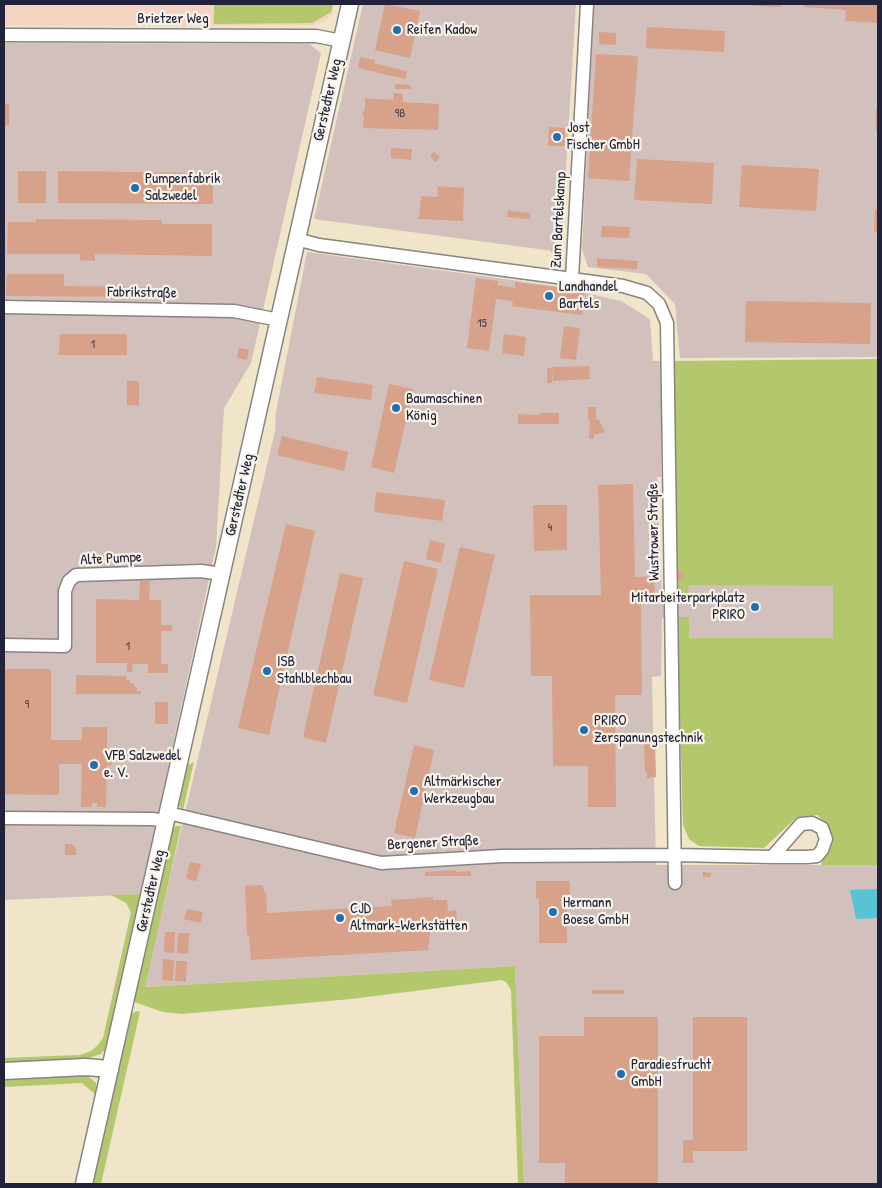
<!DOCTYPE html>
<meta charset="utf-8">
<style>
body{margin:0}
#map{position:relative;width:882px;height:1188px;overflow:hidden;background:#f0e4c9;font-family:"Patrick Hand",sans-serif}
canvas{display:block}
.frame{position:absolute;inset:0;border:5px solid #22223b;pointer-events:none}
</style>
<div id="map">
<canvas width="882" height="1188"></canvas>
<div class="frame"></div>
</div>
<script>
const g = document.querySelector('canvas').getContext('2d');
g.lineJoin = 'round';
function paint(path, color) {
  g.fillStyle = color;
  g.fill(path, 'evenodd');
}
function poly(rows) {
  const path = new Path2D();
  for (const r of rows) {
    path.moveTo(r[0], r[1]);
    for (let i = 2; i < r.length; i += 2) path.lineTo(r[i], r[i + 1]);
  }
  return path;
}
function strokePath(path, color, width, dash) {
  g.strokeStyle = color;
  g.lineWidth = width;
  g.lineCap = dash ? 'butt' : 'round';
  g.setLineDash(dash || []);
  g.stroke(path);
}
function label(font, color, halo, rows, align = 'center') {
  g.font = font + ' "Patrick Hand",sans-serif';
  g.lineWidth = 4.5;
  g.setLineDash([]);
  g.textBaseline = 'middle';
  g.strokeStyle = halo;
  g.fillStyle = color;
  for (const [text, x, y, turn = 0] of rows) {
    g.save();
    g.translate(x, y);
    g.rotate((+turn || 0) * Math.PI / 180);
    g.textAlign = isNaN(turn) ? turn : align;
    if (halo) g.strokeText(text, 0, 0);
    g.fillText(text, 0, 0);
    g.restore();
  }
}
paint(poly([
 [4,4,335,4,332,14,327,19,313,25,111,26,4,25]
]), '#f5d3c1');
paint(poly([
 [363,4,576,4,561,252,314,219],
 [594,4,878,4,878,357,680,358,675,304,646,274,588,267,582,249],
 [4,43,309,44,321,53,251,363,224,408,216,547,160,805,144,894,4,900],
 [307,252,555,286,621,301,650,319,653,361,661,361,661,477,657,477,662,595,677,594,688,585,833,585,833,638,689,638,677,617,662,618,661,676,652,677,656,865,878,865,878,1184,524,1184,515,966,144,987,275,431,276,412]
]), '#d1c0bc');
paint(poly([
 [214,4,333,4,331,12,312,23,214,24],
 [878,359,878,865,821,865,831,833,818,815,796,818,764,848,699,846,689,839,683,825,677,617,689,617,689,638,833,638,833,586,689,585,688,594,677,594,674,361],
 [194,762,183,810,179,806,177,801,184,767],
 [176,826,181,826,145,987,515,966,524,1184,518,1184,511,990,506,982,502,980,351,999,182,1014,163,1012,134,1002,133,1000,170,832],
 [144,894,109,1044,101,1054,78,1062,4,1065,4,1058,80,1055,91,1051,97,1046,103,1038,131,912,126,903,111,895],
 [137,1011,140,1012,101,1184,90,1184,129,1015],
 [75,1074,88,1076,96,1083,98,1093,96,1095,82,1083,4,1087,4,1076]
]), '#b3c86c');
paint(poly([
 [878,889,878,918,856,919,850,890]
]), '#58c3d2');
paint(poly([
 [385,4,420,11,410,58,375,50],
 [753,4,781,4,781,7,753,6],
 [804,4,878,4,878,23,845,21,846,10,804,7],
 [647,27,725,31,724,52,646,48],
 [599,32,616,33,616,45,599,44],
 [596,54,638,56,629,181,588,178],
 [360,57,375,60,374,63,407,71,405,79,358,68],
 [395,84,411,85,411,89,395,89],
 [394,93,403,94,403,102,439,104,438,130,363,128,364,116,362,113,365,110,365,98,393,100],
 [4,104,9,104,9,125,4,125],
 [876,110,878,110,878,130,876,130],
 [549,127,565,128,565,146,548,146],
 [391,148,412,149,411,160,391,158],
 [434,152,440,157,435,162,430,156],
 [637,159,714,163,712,204,634,200],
 [742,165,819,169,816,211,739,207],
 [18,171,46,171,46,203,18,203],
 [58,171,213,173,213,204,58,203],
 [438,186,464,188,463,221,419,219,421,196,437,197],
 [875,209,878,209,878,232,874,231],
 [508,211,530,213,530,219,507,217],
 [36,219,162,220,162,224,212,224,212,256,95,254,95,261,80,260,80,254,7,254,8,222,36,222],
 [602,226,630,227,629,238,601,237],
 [552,247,557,247,557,252,551,252],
 [597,258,637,261,637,269,597,267],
 [7,274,64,274,64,286,152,287,152,297,6,296],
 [476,278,498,281,498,285,515,288,515,282,585,291,582,315,512,306,513,301,496,299,489,351,467,348],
 [746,301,871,303,870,344,745,342],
 [564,326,580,328,576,360,560,358],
 [60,334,127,334,127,355,59,355],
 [504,334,526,337,524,356,502,353],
 [239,348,249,350,247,360,237,358],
 [589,366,590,379,553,381,552,367],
 [547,368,552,368,552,383,547,383],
 [317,377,373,385,371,400,314,393],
 [127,381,139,381,139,406,127,405],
 [389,384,413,389,394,473,371,467],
 [588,407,596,407,596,419,599,420,605,432,594,435,594,439,589,438,590,419,588,419],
 [540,413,559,413,559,424,518,424,518,414,540,415],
 [282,436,348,452,344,471,277,455],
 [633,484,635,577,654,576,655,596,641,596,642,695,615,695,616,807,588,807,588,766,553,766,552,676,531,676,530,595,601,595,598,485],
 [376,492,445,500,442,521,374,512],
 [533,505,567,505,567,550,534,551],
 [286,524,315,531,269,735,238,728],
 [430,540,445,544,441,563,426,559],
 [460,547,495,555,464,688,429,680],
 [404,561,438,569,407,703,373,695],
 [678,572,684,572,684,580,678,580],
 [340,573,363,578,326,743,303,737],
 [140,581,150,581,149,600,161,600,161,625,172,625,172,631,161,631,161,664,168,664,168,673,148,673,148,664,133,664,132,672,127,672,127,663,96,663,96,599,139,600],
 [4,669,51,669,51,740,82,740,82,727,107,727,107,759,112,759,111,766,107,765,106,807,97,807,97,803,92,803,92,807,81,807,82,764,59,764,59,795,4,794],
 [76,675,126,676,126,680,130,680,130,683,134,684,134,687,137,687,137,691,141,691,141,694,76,694],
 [155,702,168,702,168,724,155,724],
 [644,743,655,743,656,777,647,778,647,772,645,772],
 [414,745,434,750,415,838,394,833],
 [65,844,73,844,73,847,76,847,76,855,65,855],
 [190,862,201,864,196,881,186,879],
 [455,870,456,872,471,871,471,876,425,876,425,872],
 [703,872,711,873,711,877,703,877],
 [536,881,570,881,570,899,567,899,567,943,539,943,539,899,536,899],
 [263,885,264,892,266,892,267,913,392,906,391,900,433,897,433,900,447,900,448,911,456,910,457,923,431,924,428,950,251,960,249,935,247,935,245,886],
 [187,909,203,912,201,923,184,919],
 [165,932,175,932,174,953,164,952],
 [178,933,189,933,188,954,177,953],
 [163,959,174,960,173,981,162,980],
 [176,961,187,961,186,982,175,981],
 [592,990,624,990,624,994,592,994],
 [584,1017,658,1017,658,1184,565,1184,565,1163,539,1163,539,1036,584,1036],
 [693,1017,747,1017,747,1151,693,1151,693,1163,683,1163,683,1140,693,1140]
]), '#d8a189');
const minor = poly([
 [4,35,302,36,316,36,342,41],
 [296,239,319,245,572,279,587,4],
 [572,279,623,286,647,293,659,304,667,323,675,883],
 [4,307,234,311,279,320],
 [4,645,65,646,65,591,69,581,76,575,201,571,222,574],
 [168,813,381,863,502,856,675,855,772,857,807,857,817,856,822,850,826,839,822,828,812,823,801,824,772,857],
 [4,818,152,819,166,821]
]);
const tertiary = poly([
 [4,1071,85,1067,99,1068,110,1070],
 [84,1184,350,4]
]);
strokePath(minor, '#898382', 15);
strokePath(tertiary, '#898382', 19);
strokePath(minor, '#fff', 12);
strokePath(tertiary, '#fff', 16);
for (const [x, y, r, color] of [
 [397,30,5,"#1f6fb2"],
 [557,137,5,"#1f6fb2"],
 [135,188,5,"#1f6fb2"],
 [549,296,5,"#1f6fb2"],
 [396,408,5,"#1f6fb2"],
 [755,607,5,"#1f6fb2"],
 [267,671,5,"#1f6fb2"],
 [584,730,5,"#1f6fb2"],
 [94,765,5,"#1f6fb2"],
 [414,791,5,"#1f6fb2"],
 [553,912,5,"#1f6fb2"],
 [340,918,5,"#1f6fb2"],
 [621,1074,5,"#1f6fb2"]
]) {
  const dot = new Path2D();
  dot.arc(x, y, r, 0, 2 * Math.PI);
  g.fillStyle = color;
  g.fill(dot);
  strokePath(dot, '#f7f3e8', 2);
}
label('12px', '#50424e', null, [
 ["9B",400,114],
 ["15",482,324],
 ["1",93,345],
 ["4",550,528],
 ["1",128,647],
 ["9",27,705]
]);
label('15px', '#22223b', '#f7f3e8', [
 ["Brietzer Weg",173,19],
 ["Gerstedter Weg",328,100,-77],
 ["Zum Bartelskamp",559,220,-87],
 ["Fabrikstraße",142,293,1],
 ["Gerstedter Weg",240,495,-77],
 ["Wustrower Straße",654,532,-91],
 ["Alte Pumpe",111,559,-3],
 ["Bergener Straße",433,843,-3],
 ["Gerstedter Weg",151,891,-77]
]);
label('15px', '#22223b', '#f7f3e8', [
 ["Reifen Kadow",407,30],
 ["Jost",567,128],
 ["Fischer GmbH",567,145],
 ["Pumpenfabrik",145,179],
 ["Salzwedel",145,196],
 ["Landhandel",559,287],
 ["Bartels",559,304],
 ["Baumaschinen",406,399],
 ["König",406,416],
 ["Mitarbeiterparkplatz",745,598,"right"],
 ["PRIRO",745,615,"right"],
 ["ISB",277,662],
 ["Stahlblechbau",277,679],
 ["PRIRO",594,721],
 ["Zerspanungstechnik",594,738],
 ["VFB Salzwedel",104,756],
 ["e. V.",104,773],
 ["Altmärkischer",424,782],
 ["Werkzeugbau",424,799],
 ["Hermann",563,903],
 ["Boese GmbH",563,920],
 ["CJD",350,909],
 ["Altmark-Werkstätten",350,926],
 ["Paradiesfrucht",631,1065],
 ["GmbH",631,1082]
], 'left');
</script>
